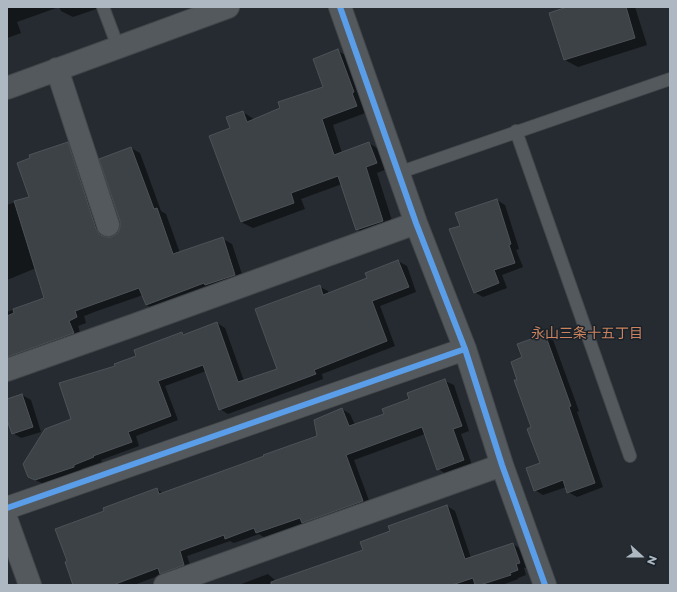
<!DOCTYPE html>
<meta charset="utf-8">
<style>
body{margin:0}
#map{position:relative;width:677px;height:592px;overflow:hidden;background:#252b30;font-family:Montserrat,sans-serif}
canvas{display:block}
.frame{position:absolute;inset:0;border:8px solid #adb8c2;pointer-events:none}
.north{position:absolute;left:621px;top:536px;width:40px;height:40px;-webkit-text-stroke:3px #19222a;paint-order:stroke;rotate:111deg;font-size:11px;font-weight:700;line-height:16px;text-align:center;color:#adb8c2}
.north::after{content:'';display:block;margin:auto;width:14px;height:18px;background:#adb8c2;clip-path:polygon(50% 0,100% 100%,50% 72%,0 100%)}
</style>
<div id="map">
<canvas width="677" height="592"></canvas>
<div class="frame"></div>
<div class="north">N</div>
</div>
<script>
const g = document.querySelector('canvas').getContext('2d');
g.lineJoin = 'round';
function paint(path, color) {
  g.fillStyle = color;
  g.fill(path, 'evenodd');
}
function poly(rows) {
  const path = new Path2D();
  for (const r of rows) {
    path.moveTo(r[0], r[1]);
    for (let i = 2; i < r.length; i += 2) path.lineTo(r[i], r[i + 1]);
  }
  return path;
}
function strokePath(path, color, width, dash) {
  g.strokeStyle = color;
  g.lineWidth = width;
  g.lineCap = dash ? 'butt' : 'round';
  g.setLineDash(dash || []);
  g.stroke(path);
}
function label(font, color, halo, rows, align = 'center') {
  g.font = font + ' Montserrat,"Noto Sans JP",sans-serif';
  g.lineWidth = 3;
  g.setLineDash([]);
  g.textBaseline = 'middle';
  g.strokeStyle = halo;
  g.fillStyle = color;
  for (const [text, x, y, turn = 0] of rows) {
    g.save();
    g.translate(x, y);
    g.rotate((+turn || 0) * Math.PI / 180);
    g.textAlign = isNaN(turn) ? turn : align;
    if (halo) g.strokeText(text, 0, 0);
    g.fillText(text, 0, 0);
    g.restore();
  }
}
paint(poly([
 [7,7,102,7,73,17,61,11,59,7,17,22,21,33,7,38],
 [571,7,635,7,647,45,578,67,565,60],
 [338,51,349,57,368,112,333,125,342,153,369,143,380,150,387,169,377,173,394,227,368,236,357,229,342,184,301,199,305,209,253,228,241,222,231,129,243,112,255,120,324,87],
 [67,143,77,148,105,235,107,238,113,238,118,234,121,227,131,148,140,153,161,211,166,214,180,253,223,239,232,244,244,280,156,310,146,305,143,295,97,311,84,316,86,323,78,326,82,338,7,367,7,312,45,299,36,268,7,280,7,205,30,197],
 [497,200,505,205,519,249,516,250,523,267,502,275,507,288,483,297,474,292,461,226],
 [398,261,407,266,416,292,380,306,395,346,322,374,323,379,228,414,220,409,206,371,165,386,178,420,136,436,139,446,101,460,102,462,81,469,82,471,44,484,28,477,73,419,116,366,137,357,182,333,185,335,217,323,225,328,244,381,278,369,320,287,328,291,329,294,369,278],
 [545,335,553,340,579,411,577,412,603,487,577,497,568,492,566,487,543,495,535,490,541,464,518,380,523,358],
 [445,381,454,385,469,431,461,434,472,465,446,474,438,469,425,434,354,460,371,506,311,527,305,523,265,538,259,534,234,543,230,541,187,556,192,570,169,578,163,574,134,585,75,585,56,530,105,512,157,489,164,494,318,437,342,409,350,414,355,425,385,414],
 [22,395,31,400,41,432,21,438,13,433,7,417,7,400],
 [447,506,455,511,471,558,513,544,521,549,528,567,524,568,526,575,518,578,518,579,502,585,476,585,476,584,473,585,239,585,268,574,276,581,364,551,391,532]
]), '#0007');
const building = poly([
 [567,7,626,7,635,38,564,60,549,13,567,7],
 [338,49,354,92,352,93,357,106,322,119,334,155,369,142,377,163,366,167,383,221,356,230,338,176,291,193,294,203,241,222,209,136,230,128,226,117,243,111,247,122,280,108,278,102,323,87,313,59,338,49],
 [68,142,96,229,100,235,106,237,112,237,118,233,120,227,120,221,99,159,131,147,154,209,157,208,173,254,223,237,235,275,205,285,204,283,146,305,139,288,75,311,77,317,69,321,74,333,7,357,7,316,14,313,13,309,44,298,14,201,29,197,17,163,30,158,29,155,68,142],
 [497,199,511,244,509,245,515,263,494,270,499,283,474,293,449,229,460,226,455,213,497,199],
 [398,260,409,287,372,301,387,341,314,370,316,374,219,410,203,365,158,381,171,416,128,432,132,442,93,456,94,457,74,465,74,467,35,480,28,477,23,464,45,429,71,419,59,383,115,366,114,364,136,356,134,350,182,332,183,335,217,322,238,382,277,369,255,309,320,285,323,295,367,278,365,273,398,260],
 [545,334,571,406,569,407,595,483,567,493,563,480,534,491,526,468,540,463,527,429,531,427,514,380,517,380,511,362,522,357,517,344,545,334],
 [445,379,462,426,453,429,464,460,437,470,422,427,346,455,363,501,302,523,300,518,256,533,254,528,225,539,224,535,180,551,184,565,160,574,158,568,113,585,73,585,65,562,67,561,55,529,104,511,103,508,157,488,159,494,264,456,263,455,317,436,314,420,342,408,349,426,384,414,382,409,409,399,407,393,445,379],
 [22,394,33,427,12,434,7,420,7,399,22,394],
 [447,505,465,559,513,543,520,563,516,564,518,570,510,573,511,575,480,585,475,585,473,578,452,585,271,585,271,582,363,550,360,542,390,531,388,526,447,505]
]);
paint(building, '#3d4246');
strokePath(building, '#4c5258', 1);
const lane = poly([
 [103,7,118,47],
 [516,131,630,456],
 [398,173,670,79]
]);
const street = poly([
 [340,7,416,223,465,349,502,465,545,585],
 [57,69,108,225],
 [7,88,228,7],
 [7,370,137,324,416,223],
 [7,508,465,349],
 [7,521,30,585],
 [165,585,502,465]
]);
strokePath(lane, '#42474b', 14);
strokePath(street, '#42474b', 24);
strokePath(lane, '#54595e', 12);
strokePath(street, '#54595e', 22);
strokePath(poly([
 [340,7,416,223,465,349,502,465,545,585],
 [7,508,465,349]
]), '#5a9eea', 6);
label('14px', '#cc835e', '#19222a', [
 ["永山三条十五丁目",587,334]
]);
</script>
